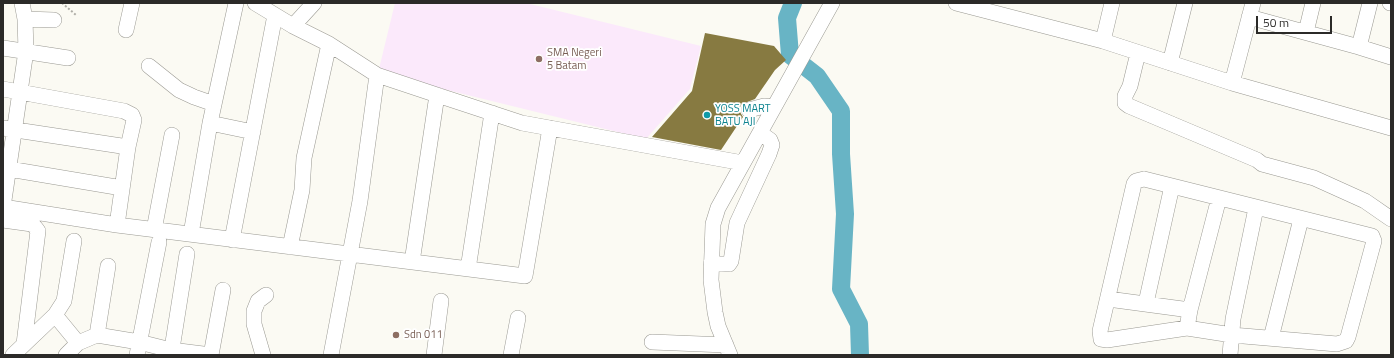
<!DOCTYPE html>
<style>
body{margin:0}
#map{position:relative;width:1394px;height:358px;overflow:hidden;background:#fbfaf3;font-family:"Titillium Web",sans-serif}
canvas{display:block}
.frame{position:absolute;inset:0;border:4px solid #2b2a28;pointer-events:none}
.scale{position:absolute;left:1256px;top:16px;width:76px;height:18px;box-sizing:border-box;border:2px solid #2b2a28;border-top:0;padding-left:5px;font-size:12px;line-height:14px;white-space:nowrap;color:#2b2a28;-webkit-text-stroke:3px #fff;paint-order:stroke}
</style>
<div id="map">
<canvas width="1394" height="358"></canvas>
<div class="frame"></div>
<div class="scale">50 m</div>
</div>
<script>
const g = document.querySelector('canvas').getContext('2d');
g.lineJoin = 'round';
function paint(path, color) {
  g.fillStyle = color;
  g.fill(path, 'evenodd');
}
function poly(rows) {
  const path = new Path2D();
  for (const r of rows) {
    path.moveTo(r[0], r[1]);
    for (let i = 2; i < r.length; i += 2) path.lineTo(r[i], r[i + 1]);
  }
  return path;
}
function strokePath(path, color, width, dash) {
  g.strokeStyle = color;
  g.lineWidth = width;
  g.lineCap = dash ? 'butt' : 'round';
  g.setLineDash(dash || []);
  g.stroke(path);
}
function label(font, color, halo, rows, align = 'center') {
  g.font = font + ' "Titillium Web",sans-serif';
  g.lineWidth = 3.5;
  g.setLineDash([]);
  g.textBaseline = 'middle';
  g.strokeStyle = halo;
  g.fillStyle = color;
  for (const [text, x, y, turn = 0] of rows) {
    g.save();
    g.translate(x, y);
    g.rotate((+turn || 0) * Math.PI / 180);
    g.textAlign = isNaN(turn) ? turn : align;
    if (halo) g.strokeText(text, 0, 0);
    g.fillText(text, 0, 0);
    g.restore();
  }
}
paint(poly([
 [395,3,526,3,701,46,690,89,646,139,378,73]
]), '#fbe9fb');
strokePath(poly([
 [793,3,787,18,790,55,817,76,841,111,841,154,845,214,841,289,859,324,860,355]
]), '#68b4c5', 18);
paint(poly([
 [705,33,774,46,786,60,775,70,755,99,742,104,740,107,740,112,743,117,721,150,652,137,692,91]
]), '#877a41');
const minor = poly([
 [255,3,293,26,329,44,377,75,437,95,522,123,743,163],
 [956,3,1103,41,1232,83,1391,128],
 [1390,3,1391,3],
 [1249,17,1359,47,1391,57],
 [25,19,54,20],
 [293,26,314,3],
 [126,30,132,3],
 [1306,32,1313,3],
 [1103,41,1112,3],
 [1359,47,1370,3],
 [3,48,68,58],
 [1138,53,1130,86,1125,96,1125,103,1129,106,1257,160,1262,164,1314,178,1365,201,1391,219],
 [1170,63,1185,3],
 [149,66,179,90,194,97,214,104],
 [1232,83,1253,3],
 [3,89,124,111,132,115,134,120,128,147,117,225],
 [749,110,764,106,774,107],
 [210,123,253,132],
 [3,128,128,147],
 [3,168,122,188],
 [1144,179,1372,236,1374,241,1348,337,1346,341,1337,344,1232,335,1187,328,1107,340,1101,339,1100,331,1134,184,1136,181,1144,179],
 [3,207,117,225,525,276,550,128],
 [3,207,26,51,25,19,22,3],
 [3,220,32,224,35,227,38,231,24,344],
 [154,230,172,135],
 [191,234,210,123,236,3],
 [232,240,275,15],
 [290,247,302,190,304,158,329,44],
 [412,262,437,95],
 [711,263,726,264,729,264,731,261,737,223,769,154,772,145,770,140,760,133],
 [468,269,492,113],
 [1108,299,1190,310],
 [1146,303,1172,186],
 [55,315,78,343],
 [1187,328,1190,310,1219,198],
 [97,335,108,266],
 [1271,338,1301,219],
 [652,342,726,345],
 [13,355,55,315,64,301,74,241],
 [66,355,78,343,97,335,139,342,171,350,211,355],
 [137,355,159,242],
 [171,355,187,254],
 [211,355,223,290],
 [263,355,254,324,254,311,258,301,266,295],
 [331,355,360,201,377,75],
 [434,355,441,301],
 [511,355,518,318],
 [730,355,718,326,715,312,711,280,713,224,718,208,832,3],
 [1230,355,1233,319,1256,208]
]);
strokePath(minor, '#9a9992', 16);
strokePath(poly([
 [62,3,76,15]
]), '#aeada7', 2, [2, 2]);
strokePath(minor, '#fff', 15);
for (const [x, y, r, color] of [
 [539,59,4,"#8d6e63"],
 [707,115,4,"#0f9aa8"],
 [396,335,4,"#8d6e63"]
]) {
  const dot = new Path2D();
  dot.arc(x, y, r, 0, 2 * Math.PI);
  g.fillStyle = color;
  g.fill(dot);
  strokePath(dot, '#fff', 1.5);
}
label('11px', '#785e54', '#fff', [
 ["SMA Negeri",547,53],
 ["5 Batam",547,66],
 ["Sdn 011",404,335]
], 'left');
label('11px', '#0d838f', '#fff', [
 ["YOSS MART",715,109],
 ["BATU AJI",715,122]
], 'left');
</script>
